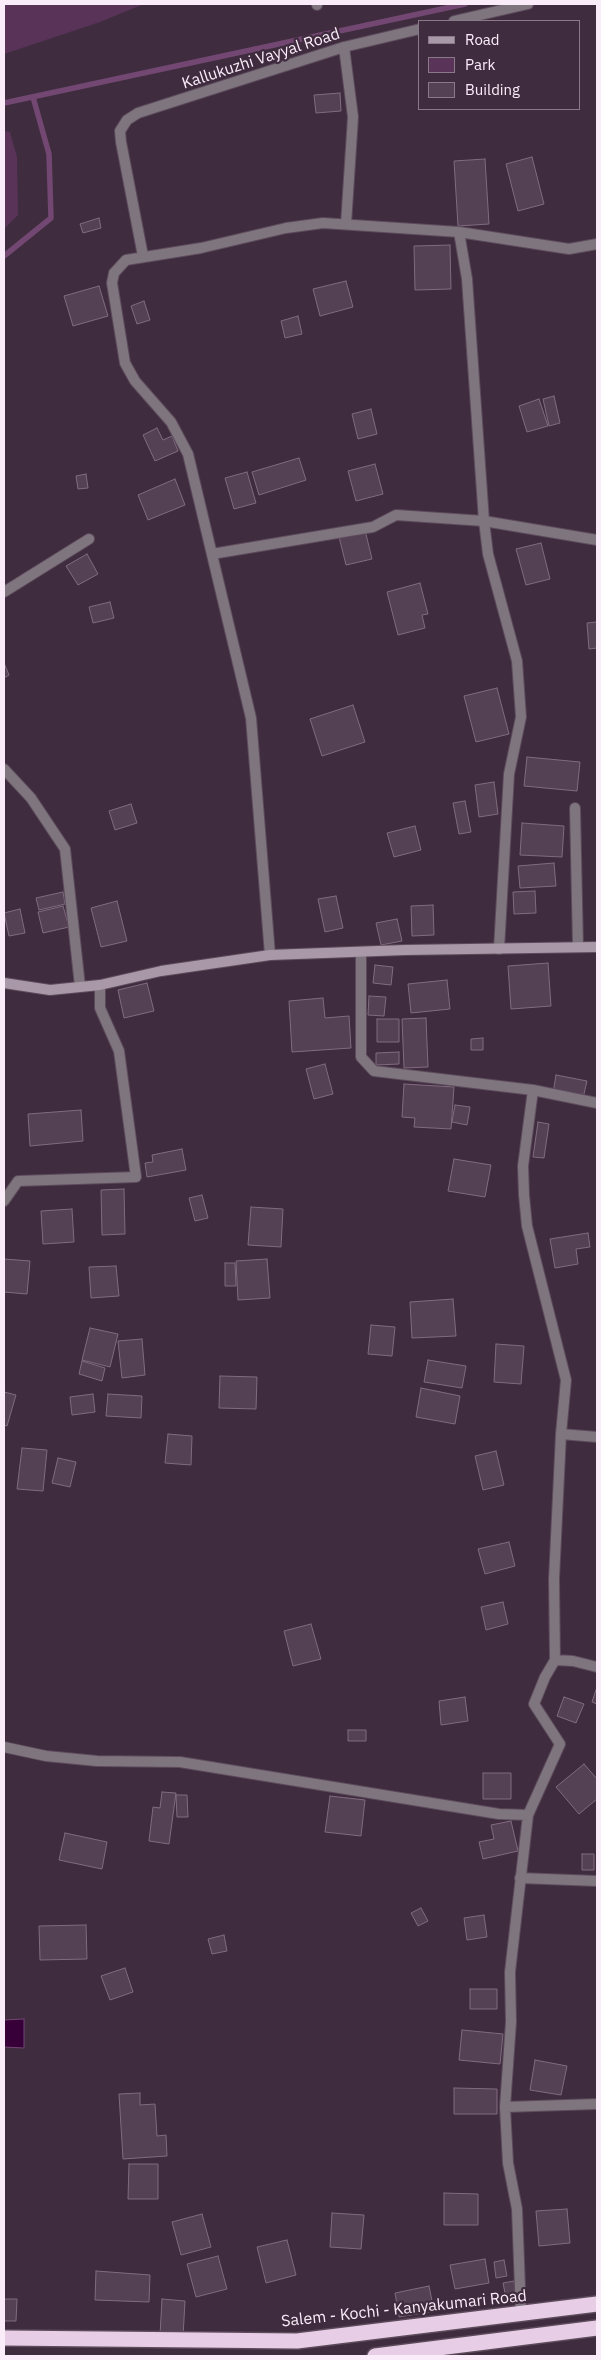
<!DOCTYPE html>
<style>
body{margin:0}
#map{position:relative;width:601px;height:2360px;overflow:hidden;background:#3f2c3e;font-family:"IBM Plex Sans",sans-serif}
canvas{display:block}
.frame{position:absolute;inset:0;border:5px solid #faedf9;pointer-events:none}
.legend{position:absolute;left:418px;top:20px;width:162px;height:90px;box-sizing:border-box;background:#3f2c3e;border:1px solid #8a7989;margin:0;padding:6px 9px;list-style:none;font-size:15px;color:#faedf9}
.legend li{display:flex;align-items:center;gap:10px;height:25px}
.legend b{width:25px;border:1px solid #8a7989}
</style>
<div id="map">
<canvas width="601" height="2360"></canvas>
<div class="frame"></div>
<ul class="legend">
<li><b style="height:6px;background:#a999a8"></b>Road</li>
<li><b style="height:14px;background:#593358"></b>Park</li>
<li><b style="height:14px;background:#554154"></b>Building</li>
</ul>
</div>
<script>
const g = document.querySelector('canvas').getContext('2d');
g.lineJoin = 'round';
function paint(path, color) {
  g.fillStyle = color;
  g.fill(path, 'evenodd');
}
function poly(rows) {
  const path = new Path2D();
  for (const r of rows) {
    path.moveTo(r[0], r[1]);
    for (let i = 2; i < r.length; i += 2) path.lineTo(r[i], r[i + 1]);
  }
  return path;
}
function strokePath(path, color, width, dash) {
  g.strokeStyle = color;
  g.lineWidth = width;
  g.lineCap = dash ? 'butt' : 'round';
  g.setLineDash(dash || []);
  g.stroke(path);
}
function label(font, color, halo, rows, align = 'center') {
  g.font = font + ' "IBM Plex Sans",sans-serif';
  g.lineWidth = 4.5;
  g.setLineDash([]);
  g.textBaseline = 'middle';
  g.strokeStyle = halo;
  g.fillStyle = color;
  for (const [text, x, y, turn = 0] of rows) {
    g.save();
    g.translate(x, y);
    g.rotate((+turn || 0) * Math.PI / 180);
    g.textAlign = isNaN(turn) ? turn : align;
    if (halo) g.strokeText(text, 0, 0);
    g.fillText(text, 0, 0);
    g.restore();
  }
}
paint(poly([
 [4,4,144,4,100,22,4,54],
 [4,131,10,132,17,157,18,215,4,229]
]), '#593358');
const water = poly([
 [24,2019,24,2048,4,2047,4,2020,24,2019]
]);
paint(water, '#370038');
strokePath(water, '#724772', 1);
strokePath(poly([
 [4,103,465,4],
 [4,256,51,218,49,154,33,97]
]), '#724772', 5.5);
const building = poly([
 [340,93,341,111,316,113,314,95,340,93],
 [532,157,544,204,518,211,506,164,532,157],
 [485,159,489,224,458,226,454,161,485,159],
 [99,218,101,228,83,233,80,224,99,218],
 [450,245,451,289,415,290,414,246,450,245],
 [346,281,353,307,320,316,313,289,346,281],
 [99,286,108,316,73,326,64,296,99,286],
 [144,301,150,320,137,324,131,306,144,301],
 [298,316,302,334,285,338,281,321,298,316],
 [554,396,560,423,549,426,543,399,554,396],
 [539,399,548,426,527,432,519,406,539,399],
 [371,409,377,434,358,439,352,414,371,409],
 [157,428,163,440,172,436,178,451,155,461,143,435,157,428],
 [299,458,306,480,259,495,252,472,299,458],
 [375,464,383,494,356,501,348,471,375,464],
 [247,472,256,503,234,509,225,478,247,472],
 [86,474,88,488,78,489,76,476,86,474],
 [175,479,185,505,148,520,138,495,175,479],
 [365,530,372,559,346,565,339,537,365,530],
 [541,543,550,579,526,585,516,549,541,543],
 [87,554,98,574,78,585,66,566,87,554],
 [420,583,428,614,422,615,425,628,398,635,387,592,420,583],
 [110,602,114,618,93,623,89,607,110,602],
 [597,622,597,648,589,649,587,623,597,622],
 [4,663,9,675,4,678,4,663],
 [497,688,509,734,476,742,464,696,497,688],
 [353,705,365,742,322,756,310,719,353,705],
 [527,757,580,762,577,791,524,786,527,757],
 [494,782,498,814,479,817,475,785,494,782],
 [465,801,471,832,459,834,453,803,465,801],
 [131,804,137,823,115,830,109,811,131,804],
 [522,823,564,826,562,857,520,855,522,823],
 [415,826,421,850,394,857,387,833,415,826],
 [554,863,556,886,520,888,518,866,554,863],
 [535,891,536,913,514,914,513,892,535,891],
 [63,892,65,904,39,910,36,898,63,892],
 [336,896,343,928,325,932,318,899,336,896],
 [117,901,127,941,101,947,91,908,117,901],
 [433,905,434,935,412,936,411,906,433,905],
 [63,906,69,927,43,933,38,912,63,906],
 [20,909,25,933,9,936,4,913,20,909],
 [397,919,402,941,381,945,376,923,397,919],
 [548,963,551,1006,511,1009,508,966,548,963],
 [375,965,393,967,391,985,373,983,375,965],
 [447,980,450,1009,411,1013,408,984,447,980],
 [147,983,154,1011,124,1018,118,990,147,983],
 [369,996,386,997,384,1016,368,1015,369,996],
 [323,998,325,1018,349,1016,351,1048,292,1052,289,1001,323,998],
 [426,1018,428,1067,404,1068,402,1019,426,1018],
 [377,1019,399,1019,399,1042,377,1042,377,1019],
 [483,1038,483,1050,471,1050,471,1039,483,1038],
 [399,1052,399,1064,376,1065,376,1053,399,1052],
 [325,1064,333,1094,314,1099,306,1069,325,1064],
 [556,1075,587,1081,583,1098,553,1093,556,1075],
 [404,1084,454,1087,451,1129,414,1127,415,1118,402,1117,404,1084],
 [455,1105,470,1107,467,1125,452,1122,455,1105],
 [81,1110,83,1141,30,1146,28,1114,81,1110],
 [538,1122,549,1124,544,1158,533,1157,538,1122],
 [182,1149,186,1170,147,1177,145,1163,153,1162,152,1155,182,1149],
 [454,1159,491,1165,485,1197,448,1191,454,1159],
 [124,1189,125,1234,102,1235,101,1190,124,1189],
 [202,1195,208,1218,195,1221,189,1198,202,1195],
 [251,1207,283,1209,281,1247,248,1245,251,1207],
 [72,1209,74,1242,43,1244,41,1211,72,1209],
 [588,1233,590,1247,576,1249,578,1264,555,1268,550,1239,588,1233],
 [4,1259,30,1261,27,1294,4,1292,4,1259],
 [267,1259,270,1298,238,1300,236,1261,267,1259],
 [225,1263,235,1263,236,1286,225,1286,225,1263],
 [116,1266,119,1296,91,1298,89,1267,116,1266],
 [453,1299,456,1336,412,1338,410,1302,453,1299],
 [371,1325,395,1327,392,1356,368,1354,371,1325],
 [90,1328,118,1334,110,1367,82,1360,90,1328],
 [142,1339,145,1375,122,1378,118,1341,142,1339],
 [496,1344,524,1346,521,1384,494,1382,496,1344],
 [428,1360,466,1366,462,1388,424,1382,428,1360],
 [82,1361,105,1368,102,1381,79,1374,82,1361],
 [220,1376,257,1377,256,1409,219,1408,220,1376],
 [421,1388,460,1396,455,1424,416,1417,421,1388],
 [4,1392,16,1395,7,1426,4,1425,4,1392],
 [93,1394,95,1412,72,1415,70,1397,93,1394],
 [108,1394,142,1396,141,1418,106,1416,108,1394],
 [168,1434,192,1436,191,1465,165,1463,168,1434],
 [22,1448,47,1450,43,1491,17,1489,22,1448],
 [496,1451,504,1485,483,1490,475,1456,496,1451],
 [58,1458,76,1462,70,1487,52,1483,58,1458],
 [509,1542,515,1566,485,1574,478,1549,509,1542],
 [503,1602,508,1624,486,1630,481,1607,503,1602],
 [311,1624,321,1659,293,1666,284,1631,311,1624],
 [597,1687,597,1704,592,1702,597,1687],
 [465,1697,468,1721,441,1725,439,1701,465,1697],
 [564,1697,584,1704,576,1723,557,1716,564,1697],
 [348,1730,366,1730,366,1741,348,1741,348,1730],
 [584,1764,597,1779,597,1799,579,1814,556,1787,584,1764],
 [483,1773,511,1773,511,1799,483,1799,483,1773],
 [162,1792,176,1793,169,1844,149,1841,153,1807,160,1808,162,1792],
 [176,1795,187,1795,188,1817,177,1817,176,1795],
 [330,1796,365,1800,361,1836,325,1832,330,1796],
 [511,1821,518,1851,483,1859,479,1842,494,1839,491,1825,511,1821],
 [65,1833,107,1842,102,1869,59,1860,65,1833],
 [582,1854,594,1854,594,1870,582,1870,582,1854],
 [421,1908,428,1921,418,1926,411,1913,421,1908],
 [484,1915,487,1937,467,1940,464,1918,484,1915],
 [86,1925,87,1959,40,1960,39,1926,86,1925],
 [224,1935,227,1951,212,1954,208,1939,224,1935],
 [125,1968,133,1992,110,2000,101,1976,125,1968],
 [470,1989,497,1989,497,2009,470,2009,470,1989],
 [462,2030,503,2034,500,2064,459,2060,462,2030],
 [535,2060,567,2066,561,2095,530,2090,535,2060],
 [454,2088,497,2089,497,2114,454,2114,454,2088],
 [140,2093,140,2105,155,2104,157,2136,166,2135,167,2156,123,2159,119,2094,140,2093],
 [129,2164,158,2164,158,2199,128,2199,129,2164],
 [444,2193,478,2194,478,2225,444,2225,444,2193],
 [567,2209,570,2243,539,2246,536,2211,567,2209],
 [332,2213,364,2215,361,2249,330,2247,332,2213],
 [202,2214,211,2247,181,2255,172,2222,202,2214],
 [287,2240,296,2275,266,2283,257,2247,287,2240],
 [218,2256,227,2289,196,2297,187,2264,218,2256],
 [485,2259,489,2283,455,2289,450,2265,485,2259],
 [504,2260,507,2276,496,2278,494,2262,504,2260],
 [96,2271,150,2275,149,2302,95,2300,96,2271],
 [514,2281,516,2297,506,2298,503,2283,514,2281],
 [429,2286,434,2311,399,2317,395,2293,429,2286],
 [4,2299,17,2299,16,2321,4,2321,4,2299],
 [162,2299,185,2301,183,2337,160,2335,162,2299]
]);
paint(building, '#554154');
strokePath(building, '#816b80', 1);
const lane = poly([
 [317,4,317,5],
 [520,1878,597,1881]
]);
const street = poly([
 [454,21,528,4],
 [344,47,353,117,346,224],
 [459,232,467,279,484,521,488,554,517,661,521,717,509,774,499,949],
 [143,256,121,142,120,131,127,120,138,113,344,47,420,29],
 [212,554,373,527,396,515,484,521,597,540],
 [4,592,89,539],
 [4,769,31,798,65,849,80,986],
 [575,808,578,947],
 [361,953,361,1057,374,1071,533,1090,597,1103],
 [270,955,251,718,188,454,171,422,135,381,125,363,112,283,114,273,126,260,201,248,286,228,323,223,459,232,569,249,597,244],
 [533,1090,523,1166,524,1195,527,1226,566,1380,561,1434,597,1437],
 [4,1201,18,1181,136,1177,119,1051,100,1008,100,985],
 [555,1660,554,1579,561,1434],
 [4,1747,46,1756,97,1761,180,1762,499,1814,528,1815],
 [505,2107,597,2104],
 [521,2314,517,2209,508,2163,505,2107,511,2022,510,1972,528,1815,560,1744,534,1704,545,1677,555,1660,573,1661,597,1667]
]);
const secondary = poly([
 [4,983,50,990,100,985,161,971,270,955,405,950,597,947]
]);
const highway = poly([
 [4,2338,297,2341,597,2304],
 [375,2356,597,2328]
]);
strokePath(lane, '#5d4b5c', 12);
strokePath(street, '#5d4b5c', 12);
strokePath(secondary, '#5d4b5c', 12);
strokePath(highway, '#5d4b5c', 18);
strokePath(lane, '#7f757e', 10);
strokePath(street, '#7f757e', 10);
strokePath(secondary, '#a999a8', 10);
strokePath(highway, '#e7cee6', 15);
label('16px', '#faedf9', '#3f2c3e', [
 ["Kallukuzhi Vayyal Road",261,59,-18],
 ["Salem - Kochi - Kanyakumari Road",404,2309,-6]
]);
</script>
